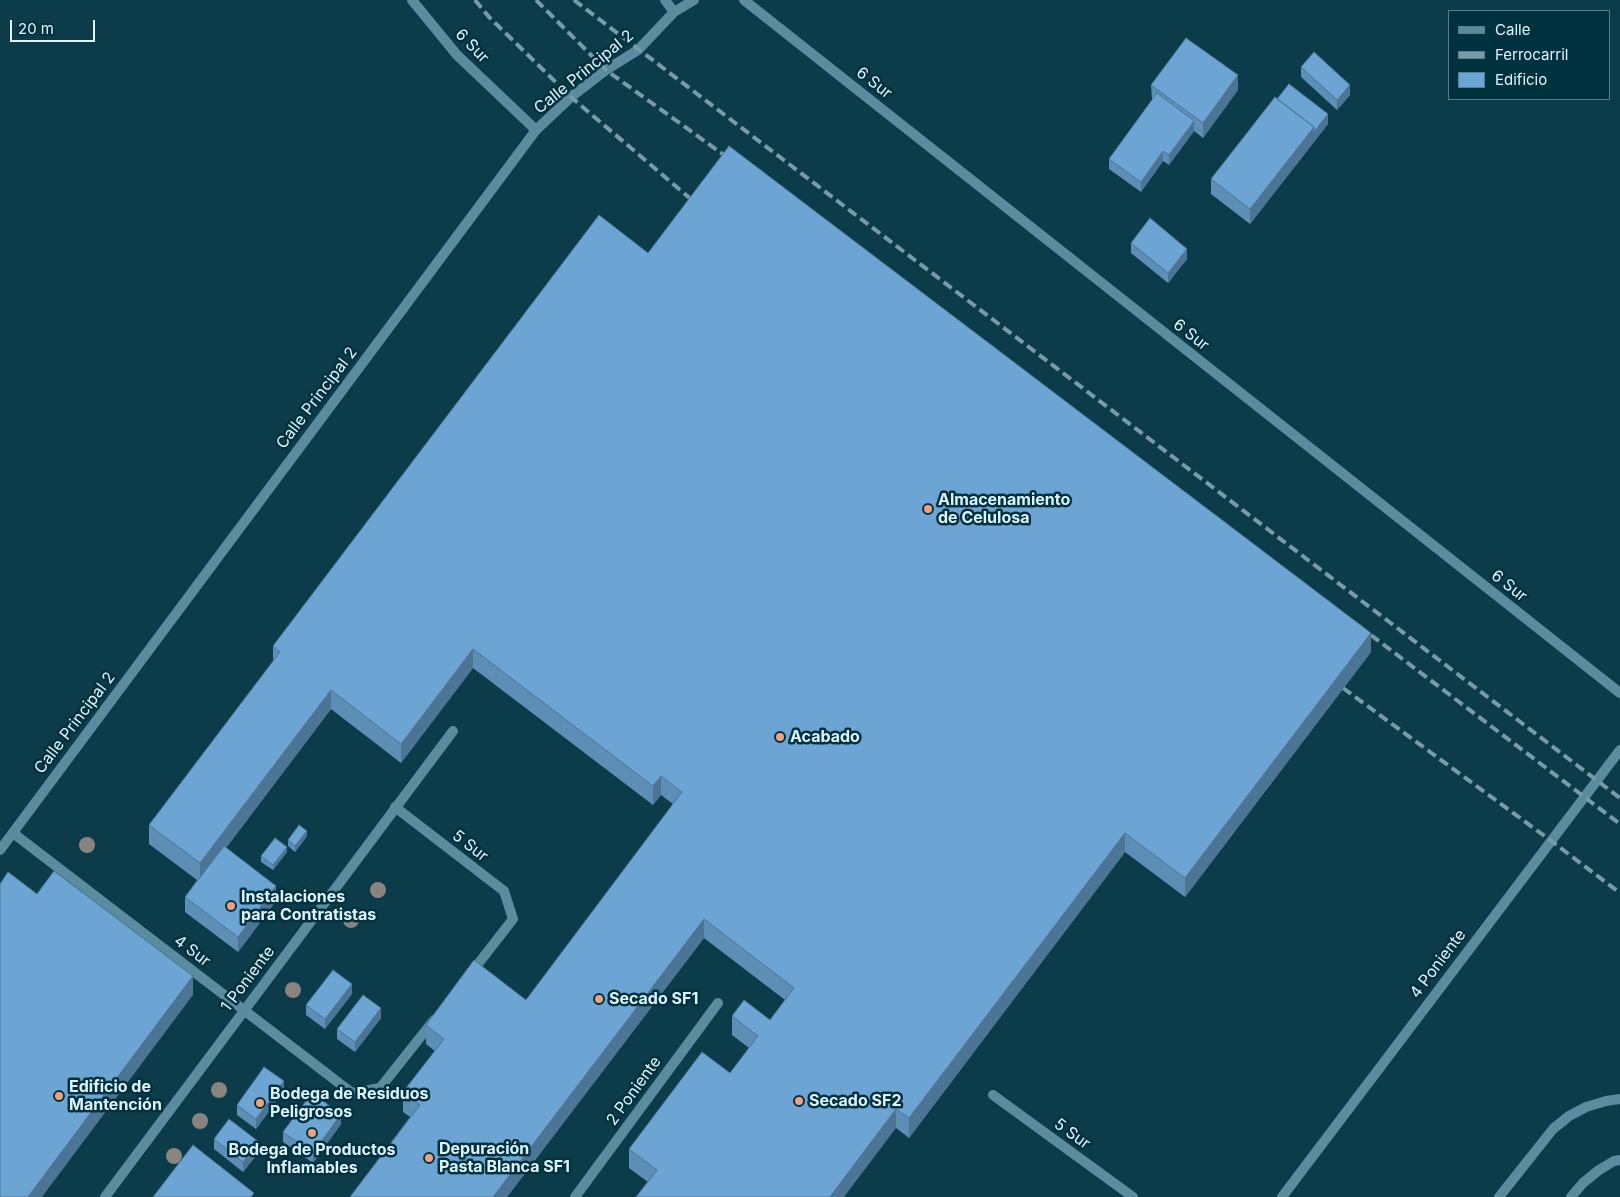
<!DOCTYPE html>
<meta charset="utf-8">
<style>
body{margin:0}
#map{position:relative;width:1620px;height:1197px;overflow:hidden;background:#0c3b4a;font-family:Inter,sans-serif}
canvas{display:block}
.legend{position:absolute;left:1448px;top:10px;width:162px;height:90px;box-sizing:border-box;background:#00313f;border:1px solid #597f8c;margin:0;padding:6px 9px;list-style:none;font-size:15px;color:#def5ff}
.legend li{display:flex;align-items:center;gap:10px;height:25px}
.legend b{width:25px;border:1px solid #597f8c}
.scale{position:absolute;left:10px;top:20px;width:85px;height:22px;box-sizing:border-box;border:2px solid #def5ff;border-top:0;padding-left:6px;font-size:15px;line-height:18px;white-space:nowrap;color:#def5ff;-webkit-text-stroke:4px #00313f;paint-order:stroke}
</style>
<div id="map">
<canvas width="1620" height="1197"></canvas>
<ul class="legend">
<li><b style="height:6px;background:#5a8b9e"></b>Calle</li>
<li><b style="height:6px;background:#789ba7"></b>Ferrocarril</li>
<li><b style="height:14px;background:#6ca5d4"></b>Edificio</li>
</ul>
<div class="scale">20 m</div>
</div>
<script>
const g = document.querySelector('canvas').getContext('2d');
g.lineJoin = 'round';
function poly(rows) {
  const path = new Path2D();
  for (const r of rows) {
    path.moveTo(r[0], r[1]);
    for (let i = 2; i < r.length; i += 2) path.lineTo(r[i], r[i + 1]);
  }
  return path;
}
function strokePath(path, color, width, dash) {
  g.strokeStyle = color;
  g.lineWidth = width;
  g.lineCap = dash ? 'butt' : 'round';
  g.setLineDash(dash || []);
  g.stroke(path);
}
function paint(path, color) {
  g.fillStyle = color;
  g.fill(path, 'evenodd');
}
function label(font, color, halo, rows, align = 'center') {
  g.font = font + ' Inter,sans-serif';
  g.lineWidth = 5;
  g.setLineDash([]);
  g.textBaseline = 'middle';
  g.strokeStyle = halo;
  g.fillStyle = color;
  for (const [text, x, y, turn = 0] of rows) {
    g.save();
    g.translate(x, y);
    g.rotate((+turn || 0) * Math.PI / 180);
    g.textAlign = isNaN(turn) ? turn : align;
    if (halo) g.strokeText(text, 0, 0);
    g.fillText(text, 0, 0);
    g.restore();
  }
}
strokePath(poly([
 [412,0,457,55,536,130],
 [665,0,674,12],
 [744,0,1620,693],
 [395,807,504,891,513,919,471,973],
 [13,833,352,1093,380,1088,434,1020],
 [0,850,536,130,571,97,606,70,638,50,674,12,694,0],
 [993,1095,1133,1197],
 [105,1197,453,731],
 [575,1197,718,1003],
 [1282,1197,1620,750],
 [1571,1197,1583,1183,1599,1170,1614,1161,1620,1160]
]), '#5a8b9e', 10);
strokePath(poly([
 [1499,1197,1553,1129,1569,1116,1586,1107,1606,1101,1620,1099]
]), '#5a8b9e', 10);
strokePath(poly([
 [475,0,489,17,571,97,699,206],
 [536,0,606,70,735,163],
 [574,0,1620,798],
 [1359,626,1620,824],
 [1343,688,1550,840,1620,893]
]), '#789ba7', 4, [10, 5]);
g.fillStyle = '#8a847f';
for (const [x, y] of [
 [87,845],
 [378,890],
 [351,920],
 [293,990],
 [219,1090],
 [200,1121],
 [174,1156]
]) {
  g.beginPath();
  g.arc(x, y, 8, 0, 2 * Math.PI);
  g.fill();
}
paint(poly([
 [1301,67,1350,95,1337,110,1301,77],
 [1151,85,1238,90,1203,138,1194,131,1169,165,1163,161,1141,192,1109,169,1109,159,1152,100],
 [1277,99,1328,124,1250,224,1211,194,1211,179],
 [1131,243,1187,259,1168,283,1131,253],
 [648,253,1371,652,1185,897,1125,852,909,1138,896,1128,648,1182,629,1168,629,1149,730,1073,749,1048,732,1035,732,1016,770,1020,785,1000,704,938,507,1197,350,1197,410,1117,403,1112,403,1092,435,1051,426,1044,426,1025,526,1000,673,804,661,795,653,805,473,668,401,763,331,709,226,848,276,901,238,952,185,912,185,897,197,880,149,844,149,825,273,661,273,646],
 [307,836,295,852,288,846,288,840],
 [287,852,273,870,261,862,261,856],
 [352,994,325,1029,306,1015,306,1005],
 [381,1018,355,1052,337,1039,337,1029],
 [284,1091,256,1129,237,1115,237,1105],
 [341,1124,313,1163,283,1142,283,1132],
 [214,1139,259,1152,243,1172,214,1149]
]), '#5d8eb6');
paint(poly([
 [1238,75,1238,90,1203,138,1203,123],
 [1350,85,1350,95,1337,110,1337,100],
 [1328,114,1328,124,1250,224,1250,209,1314,127],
 [1194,121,1194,131,1169,165,1169,155],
 [1163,151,1163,161,1141,192,1141,182],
 [1187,249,1187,259,1168,283,1168,273],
 [1371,633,1371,652,1185,897,1185,878],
 [473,649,473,668,401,763,401,744],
 [331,690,331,709,200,882,200,863],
 [661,776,661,795,653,805,653,786],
 [307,831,307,836,295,852,295,846],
 [1125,833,1125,852,909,1138,909,1118],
 [287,847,287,852,273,870,273,865],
 [276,886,276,901,238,952,238,937],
 [704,919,704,938,507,1197,493,1197],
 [193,976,193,995,42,1197,28,1197],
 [352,984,352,994,325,1029,325,1019],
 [381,1008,381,1018,355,1052,355,1042],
 [284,1081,284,1091,256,1129,256,1119],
 [896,1109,896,1128,844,1197,830,1197],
 [341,1114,341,1124,313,1163,313,1153],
 [259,1142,259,1152,243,1172,243,1162]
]), '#4c7494');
const building = poly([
 [1186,38,1238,75,1203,123,1151,85,1186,38],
 [1314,52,1350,85,1337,100,1301,67,1314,52],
 [1289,84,1328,114,1314,132,1314,127,1277,99,1289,84],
 [1157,93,1194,121,1169,155,1163,151,1141,182,1109,159,1157,93],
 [1275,97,1314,127,1250,209,1211,179,1275,97],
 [729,146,1371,633,1185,878,1125,833,909,1118,896,1109,830,1197,636,1197,657,1170,629,1149,702,1052,730,1073,758,1036,732,1016,744,1000,770,1020,794,988,704,919,493,1197,350,1197,420,1105,403,1092,444,1039,426,1025,474,960,526,1000,682,792,661,776,653,786,473,649,401,744,331,690,200,863,149,825,280,652,273,646,599,215,648,253,729,146],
 [1150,218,1187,249,1168,273,1131,243,1150,218],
 [299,825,307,831,295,846,288,840,299,825],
 [275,838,287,847,273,865,261,856,275,838],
 [224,846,276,886,238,937,185,897,224,846],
 [54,871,193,976,28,1197,0,1197,0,884,8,872,37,894,54,871],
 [333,970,352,984,325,1019,306,1005,333,970],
 [363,995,381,1008,355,1042,337,1029,363,995],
 [264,1067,284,1081,256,1119,237,1105,264,1067],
 [312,1093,341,1114,313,1153,283,1132,312,1093],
 [229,1119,259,1142,243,1162,214,1139,229,1119],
 [193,1145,254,1193,251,1197,153,1197,193,1145]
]);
paint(building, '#6ca5d4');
strokePath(building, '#4c7494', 1);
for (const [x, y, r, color] of [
 [928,509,5,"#f2a17e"],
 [780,737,5,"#f2a17e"],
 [231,906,5,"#f2a17e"],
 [599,999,5,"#f2a17e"],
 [59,1096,5,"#f2a17e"],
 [799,1101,5,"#f2a17e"],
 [260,1103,5,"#f2a17e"],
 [312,1133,5,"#f2a17e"],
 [429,1158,5,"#f2a17e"]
]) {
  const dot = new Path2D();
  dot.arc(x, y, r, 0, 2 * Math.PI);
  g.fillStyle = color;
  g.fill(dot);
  strokePath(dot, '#00313f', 2);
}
label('16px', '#def5ff', '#00313f', [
 ["6 Sur",472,46,46],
 ["Calle Principal 2",584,72,-39],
 ["6 Sur",874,83,38],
 ["6 Sur",1191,335,38],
 ["Calle Principal 2",317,398,-53],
 ["6 Sur",1509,586,38],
 ["Calle Principal 2",75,723,-53],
 ["5 Sur",470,846,38],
 ["4 Sur",192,951,37],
 ["4 Poniente",1438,964,-53],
 ["1 Poniente",248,979,-53],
 ["2 Poniente",634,1091,-54],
 ["5 Sur",1072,1134,36]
]);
label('bold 16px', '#def5ff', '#00313f', [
 ["Almacenamiento",938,500],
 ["de Celulosa",938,518],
 ["Acabado",790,737],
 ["Instalaciones",241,897],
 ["para Contratistas",241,915],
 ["Secado SF1",609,999],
 ["Edificio de",69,1087],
 ["Mantención",69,1105],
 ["Bodega de Residuos",270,1094],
 ["Peligrosos",270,1112],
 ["Secado SF2",809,1101],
 ["Depuración",439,1149],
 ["Pasta Blanca SF1",439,1167],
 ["Bodega de Productos",312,1150,"center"],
 ["Inflamables",312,1168,"center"]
], 'left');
</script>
